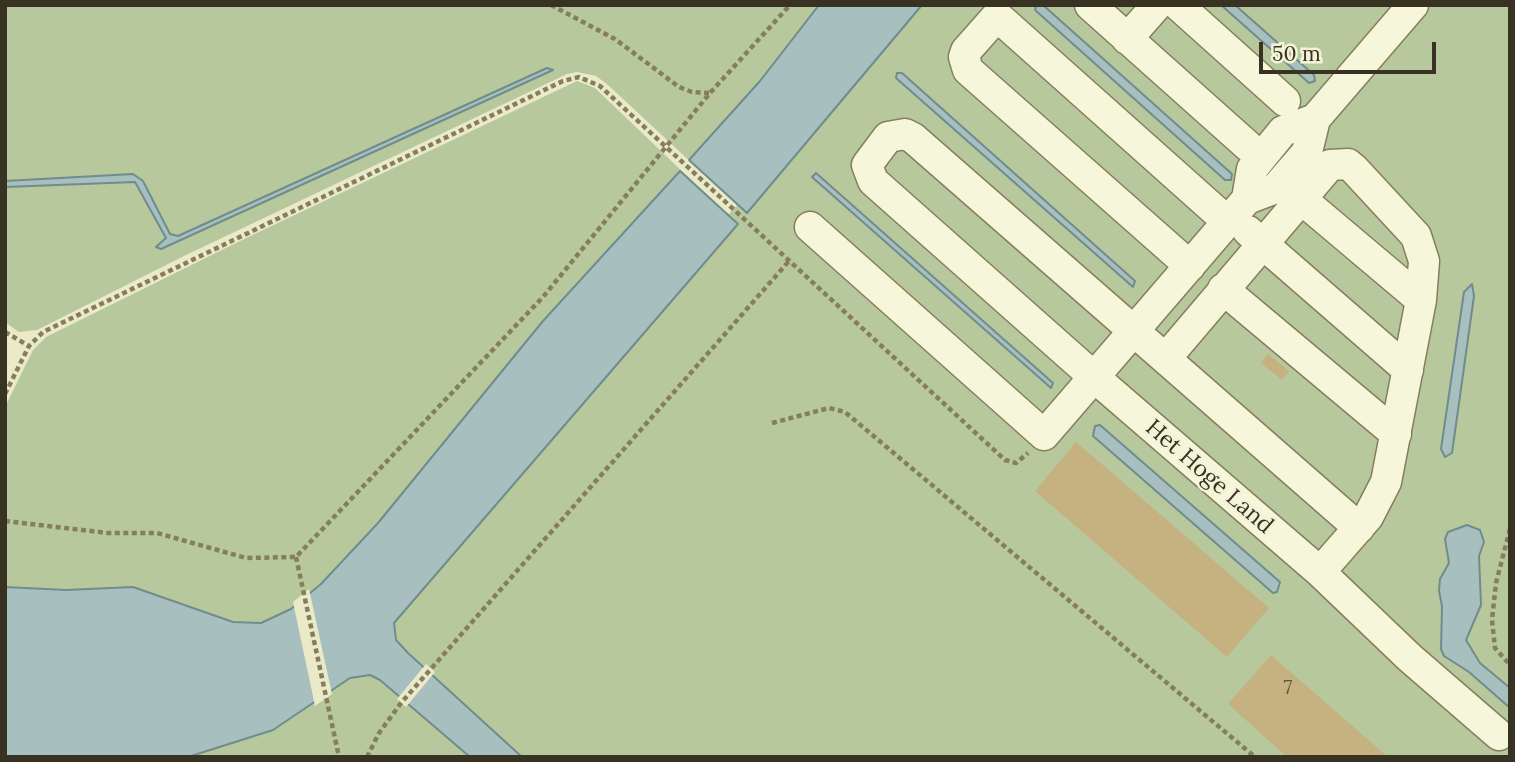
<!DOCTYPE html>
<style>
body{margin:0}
#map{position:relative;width:1515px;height:762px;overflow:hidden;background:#ebeac8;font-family:Lora,serif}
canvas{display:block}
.frame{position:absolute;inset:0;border:7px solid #373221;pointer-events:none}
.scale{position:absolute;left:1259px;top:42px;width:177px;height:32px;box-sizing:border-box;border:4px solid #373221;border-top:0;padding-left:9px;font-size:21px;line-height:24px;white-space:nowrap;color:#373221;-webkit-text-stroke:5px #f3f3d7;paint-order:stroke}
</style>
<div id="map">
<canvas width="1515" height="762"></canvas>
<div class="frame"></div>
<div class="scale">50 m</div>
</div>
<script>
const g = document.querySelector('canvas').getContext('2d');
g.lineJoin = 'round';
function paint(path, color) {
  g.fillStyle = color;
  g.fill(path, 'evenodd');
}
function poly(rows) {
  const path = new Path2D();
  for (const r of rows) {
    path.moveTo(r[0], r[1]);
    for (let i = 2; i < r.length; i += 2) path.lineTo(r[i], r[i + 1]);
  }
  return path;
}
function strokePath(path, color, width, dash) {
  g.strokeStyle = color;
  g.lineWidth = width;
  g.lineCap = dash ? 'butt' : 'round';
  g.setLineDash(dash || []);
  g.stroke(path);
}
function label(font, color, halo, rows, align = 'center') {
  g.font = font + ' Lora,serif';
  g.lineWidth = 5;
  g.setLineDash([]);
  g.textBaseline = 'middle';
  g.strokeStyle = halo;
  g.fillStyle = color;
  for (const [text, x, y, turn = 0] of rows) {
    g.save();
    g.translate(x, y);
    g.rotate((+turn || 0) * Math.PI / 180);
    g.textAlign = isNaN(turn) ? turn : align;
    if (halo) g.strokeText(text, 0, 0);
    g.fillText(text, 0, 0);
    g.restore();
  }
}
paint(poly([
 [5,5,1510,5,1510,757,5,757,5,407,33,350,46,337,242,240,577,81,595,88,728,215,737,205,608,85,596,76,577,72,567,74,184,256,37,330,19,332,5,322]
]), '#b7c89c');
const water = poly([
 [819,5,922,5,747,213,689,160,760,81,819,5],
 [1043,5,1232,174,1231,180,1225,180,1035,10,1036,5,1043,5],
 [1221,5,1235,5,1314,75,1315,81,1309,83,1221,5],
 [547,68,553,70,161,249,156,247,166,238,135,182,5,187,5,181,133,174,143,181,170,234,178,236,547,68],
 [897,73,902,73,1135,281,1133,287,896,78,897,73],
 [680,171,738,224,394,623,396,640,408,653,522,757,470,757,380,680,370,675,350,678,273,730,188,757,5,757,5,587,66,590,133,587,233,622,261,623,291,609,321,584,378,523,543,321,680,171],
 [816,173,1053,383,1051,388,812,177,816,173],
 [1472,284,1474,296,1452,453,1445,457,1441,449,1464,292,1472,284],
 [1100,425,1280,582,1277,592,1273,593,1093,436,1095,426,1100,425],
 [1467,525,1480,530,1484,542,1479,556,1481,605,1466,640,1480,663,1510,688,1510,708,1469,672,1444,656,1441,649,1442,606,1439,591,1440,579,1449,563,1445,539,1448,532,1467,525]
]);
paint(water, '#a8bfbf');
strokePath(water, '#708c8d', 2);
paint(poly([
 [309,589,332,694,315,706,293,602],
 [426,664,435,672,406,707,397,699]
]), '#ebeac8');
paint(poly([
 [1268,354,1289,371,1282,380,1261,363],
 [1076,442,1269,608,1227,657,1035,491],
 [1271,655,1272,656,1388,757,1287,757,1228,704]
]), '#c6b181');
const minor = poly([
 [1090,5,1248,146],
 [1178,5,1285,101],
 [1127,39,1157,5],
 [1315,119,1283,131,1252,169,1247,199,1094,377,1320,572,1410,658,1499,735],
 [1300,198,1421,300],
 [1247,199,1276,188,1307,152,1315,119,1413,5],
 [810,227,1044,435,1094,377,873,181,867,165,888,137,905,134,913,138,1359,528],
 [1248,231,1408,370],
 [1190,266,968,70,964,57,966,51,997,16,1228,222],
 [1223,289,1396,434],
 [1166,358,1330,165,1348,164,1354,169,1416,236,1424,261,1421,300,1386,482,1368,517,1320,572]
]);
strokePath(minor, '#857e5e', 33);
strokePath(poly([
 [551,5,615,39,679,87,692,92,710,93],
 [5,332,29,346],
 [5,394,29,346,43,332,563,81,579,77,600,86,1005,460,1016,463,1028,453],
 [772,423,829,408,845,412,1255,757],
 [5,521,108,533,157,533,246,558,296,557,543,297,710,93,790,5],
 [1510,529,1496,583,1492,620,1495,648,1510,665],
 [296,557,339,757],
 [367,757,379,733,401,703,789,261]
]), '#857e5e', 4.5, [5, 3.5]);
strokePath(minor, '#f6f6db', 30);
label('19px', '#5b5239', null, [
 ["7",1288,689]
]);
label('23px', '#373221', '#f3f3d7', [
 ["Het Hoge Land",1209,477,41]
]);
</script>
